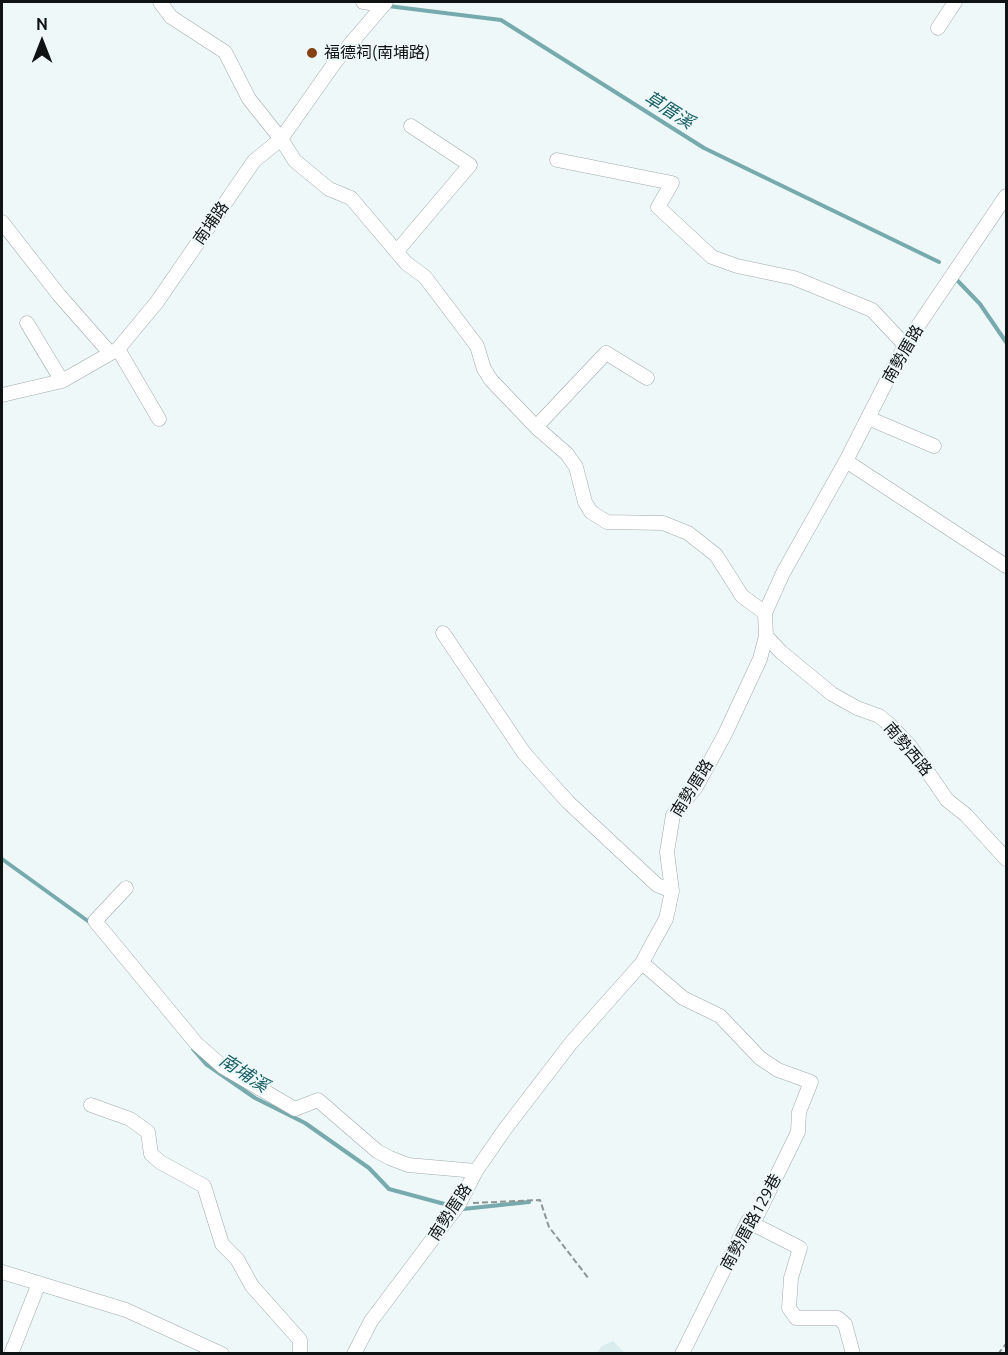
<!DOCTYPE html>
<meta charset="utf-8">
<style>
body{margin:0}
#map{position:relative;width:1008px;height:1355px;overflow:hidden;background:#eef8f8;font-family:Ubuntu,sans-serif}
canvas{display:block}
.frame{position:absolute;inset:0;border:3px solid #101313;pointer-events:none}
.north{position:absolute;left:12px;top:12px;width:60px;height:60px;-webkit-text-stroke:4px #eef8f8;paint-order:stroke;rotate:0deg;font-size:16px;font-weight:700;line-height:24px;text-align:center;color:#101313}
.north::after{content:'';display:block;margin:auto;width:21px;height:27px;background:#101313;clip-path:polygon(50% 0,100% 100%,50% 72%,0 100%)}
</style>
<div id="map">
<canvas width="1008" height="1355"></canvas>
<div class="frame"></div>
<div class="north">N</div>
</div>
<script>
const g = document.querySelector('canvas').getContext('2d');
g.lineJoin = 'round';
function paint(path, color) {
  g.fillStyle = color;
  g.fill(path, 'evenodd');
}
function poly(rows) {
  const path = new Path2D();
  for (const r of rows) {
    path.moveTo(r[0], r[1]);
    for (let i = 2; i < r.length; i += 2) path.lineTo(r[i], r[i + 1]);
  }
  return path;
}
function strokePath(path, color, width, dash) {
  g.strokeStyle = color;
  g.lineWidth = width;
  g.lineCap = dash ? 'butt' : 'round';
  g.setLineDash(dash || []);
  g.stroke(path);
}
function label(font, color, halo, rows, align = 'center') {
  g.font = font + ' Ubuntu,"Noto Sans TC",sans-serif';
  g.lineWidth = 4.5;
  g.setLineDash([]);
  g.textBaseline = 'middle';
  g.strokeStyle = halo;
  g.fillStyle = color;
  for (const [text, x, y, turn = 0] of rows) {
    g.save();
    g.translate(x, y);
    g.rotate((+turn || 0) * Math.PI / 180);
    g.textAlign = isNaN(turn) ? turn : align;
    if (halo) g.strokeText(text, 0, 0);
    g.fillText(text, 0, 0);
    g.restore();
  }
}
paint(poly([
 [613,1341,625,1353,597,1353,602,1346]
]), '#d9edee');
strokePath(poly([
 [388,6,501,20,704,148,939,262],
 [955,278,980,304,1006,342],
 [2,859,92,924],
 [193,1049,206,1064,255,1098,305,1123,369,1168,389,1189,463,1209,529,1202]
]), '#77aaad', 4);
const minor = poly([
 [160,2,171,17,225,52,249,99,281,139,295,161,329,189,351,198,406,263,425,277,477,346,484,369,491,380,536,427,567,454,576,467,585,502,591,512,607,522,663,523,688,533,716,555,742,596,765,613],
 [363,2,384,5],
 [938,28,955,2],
 [557,160,672,183,658,207,712,257,737,266,794,278,872,310,905,345],
 [2,222,59,295,110,353],
 [397,251,470,165,411,126],
 [27,323,62,381],
 [118,349,159,419],
 [2,395,62,381,118,349,157,302,254,161,281,139,336,61,386,2],
 [868,418,934,446],
 [536,427,606,353,647,378],
 [846,461,1006,566],
 [443,633,524,753,568,802,657,885,672,891],
 [766,636,781,652,832,694,857,708,879,716,890,725,910,746,947,800,966,815,1006,859],
 [126,888,95,921,196,1043,223,1067,295,1109,318,1100,377,1151,390,1158,408,1165,476,1171],
 [642,963,683,998,720,1016,760,1058,778,1070,811,1082,799,1112,798,1132,753,1224,748,1221,682,1354],
 [91,1105,130,1119,148,1132,151,1154,160,1162,204,1186,222,1244,237,1259,252,1286,300,1340,300,1354],
 [753,1224,800,1248,791,1278,789,1308,796,1318,838,1318,845,1324,853,1354],
 [2,1272,126,1310,222,1354],
 [11,1354,39,1283],
 [354,1354,371,1321,459,1204,476,1171,505,1129,571,1043,642,963,651,946,666,919,672,891,667,852,673,815,696,787,725,734,760,659,766,636,765,613,783,573,846,461,905,345,1006,196]
]);
strokePath(minor, '#a0aaaa', 15);
strokePath(poly([
 [473,1203,540,1200,549,1227,589,1279],
 [998,1354,1006,1344]
]), '#8e9595', 2, [6, 3]);
strokePath(minor, '#fff', 14);
for (const [x, y, r, color] of [
 [312,53,6,"#864215"]
]) {
  const dot = new Path2D();
  dot.arc(x, y, r, 0, 2 * Math.PI);
  g.fillStyle = color;
  g.fill(dot);
  strokePath(dot, '#eef8f8', 2);
}
label('16px', '#101313', '#eef8f8', [
 ["福德祠(南埔路)",324,53]
], 'left');
label('16px', '#101313', '#eef8f8', [
 ["南埔路",211,223,-55],
 ["南勢厝路",903,354,-60],
 ["南勢西路",908,749,50],
 ["南勢厝路",692,788,-58],
 ["南勢厝路",450,1212,-57],
 ["南勢厝路129巷",751,1222,-61]
]);
label('italic 18px', '#185f63', '#eef8f8', [
 ["草厝溪",669,110,32],
 ["南埔溪",244,1073,33]
]);
</script>
